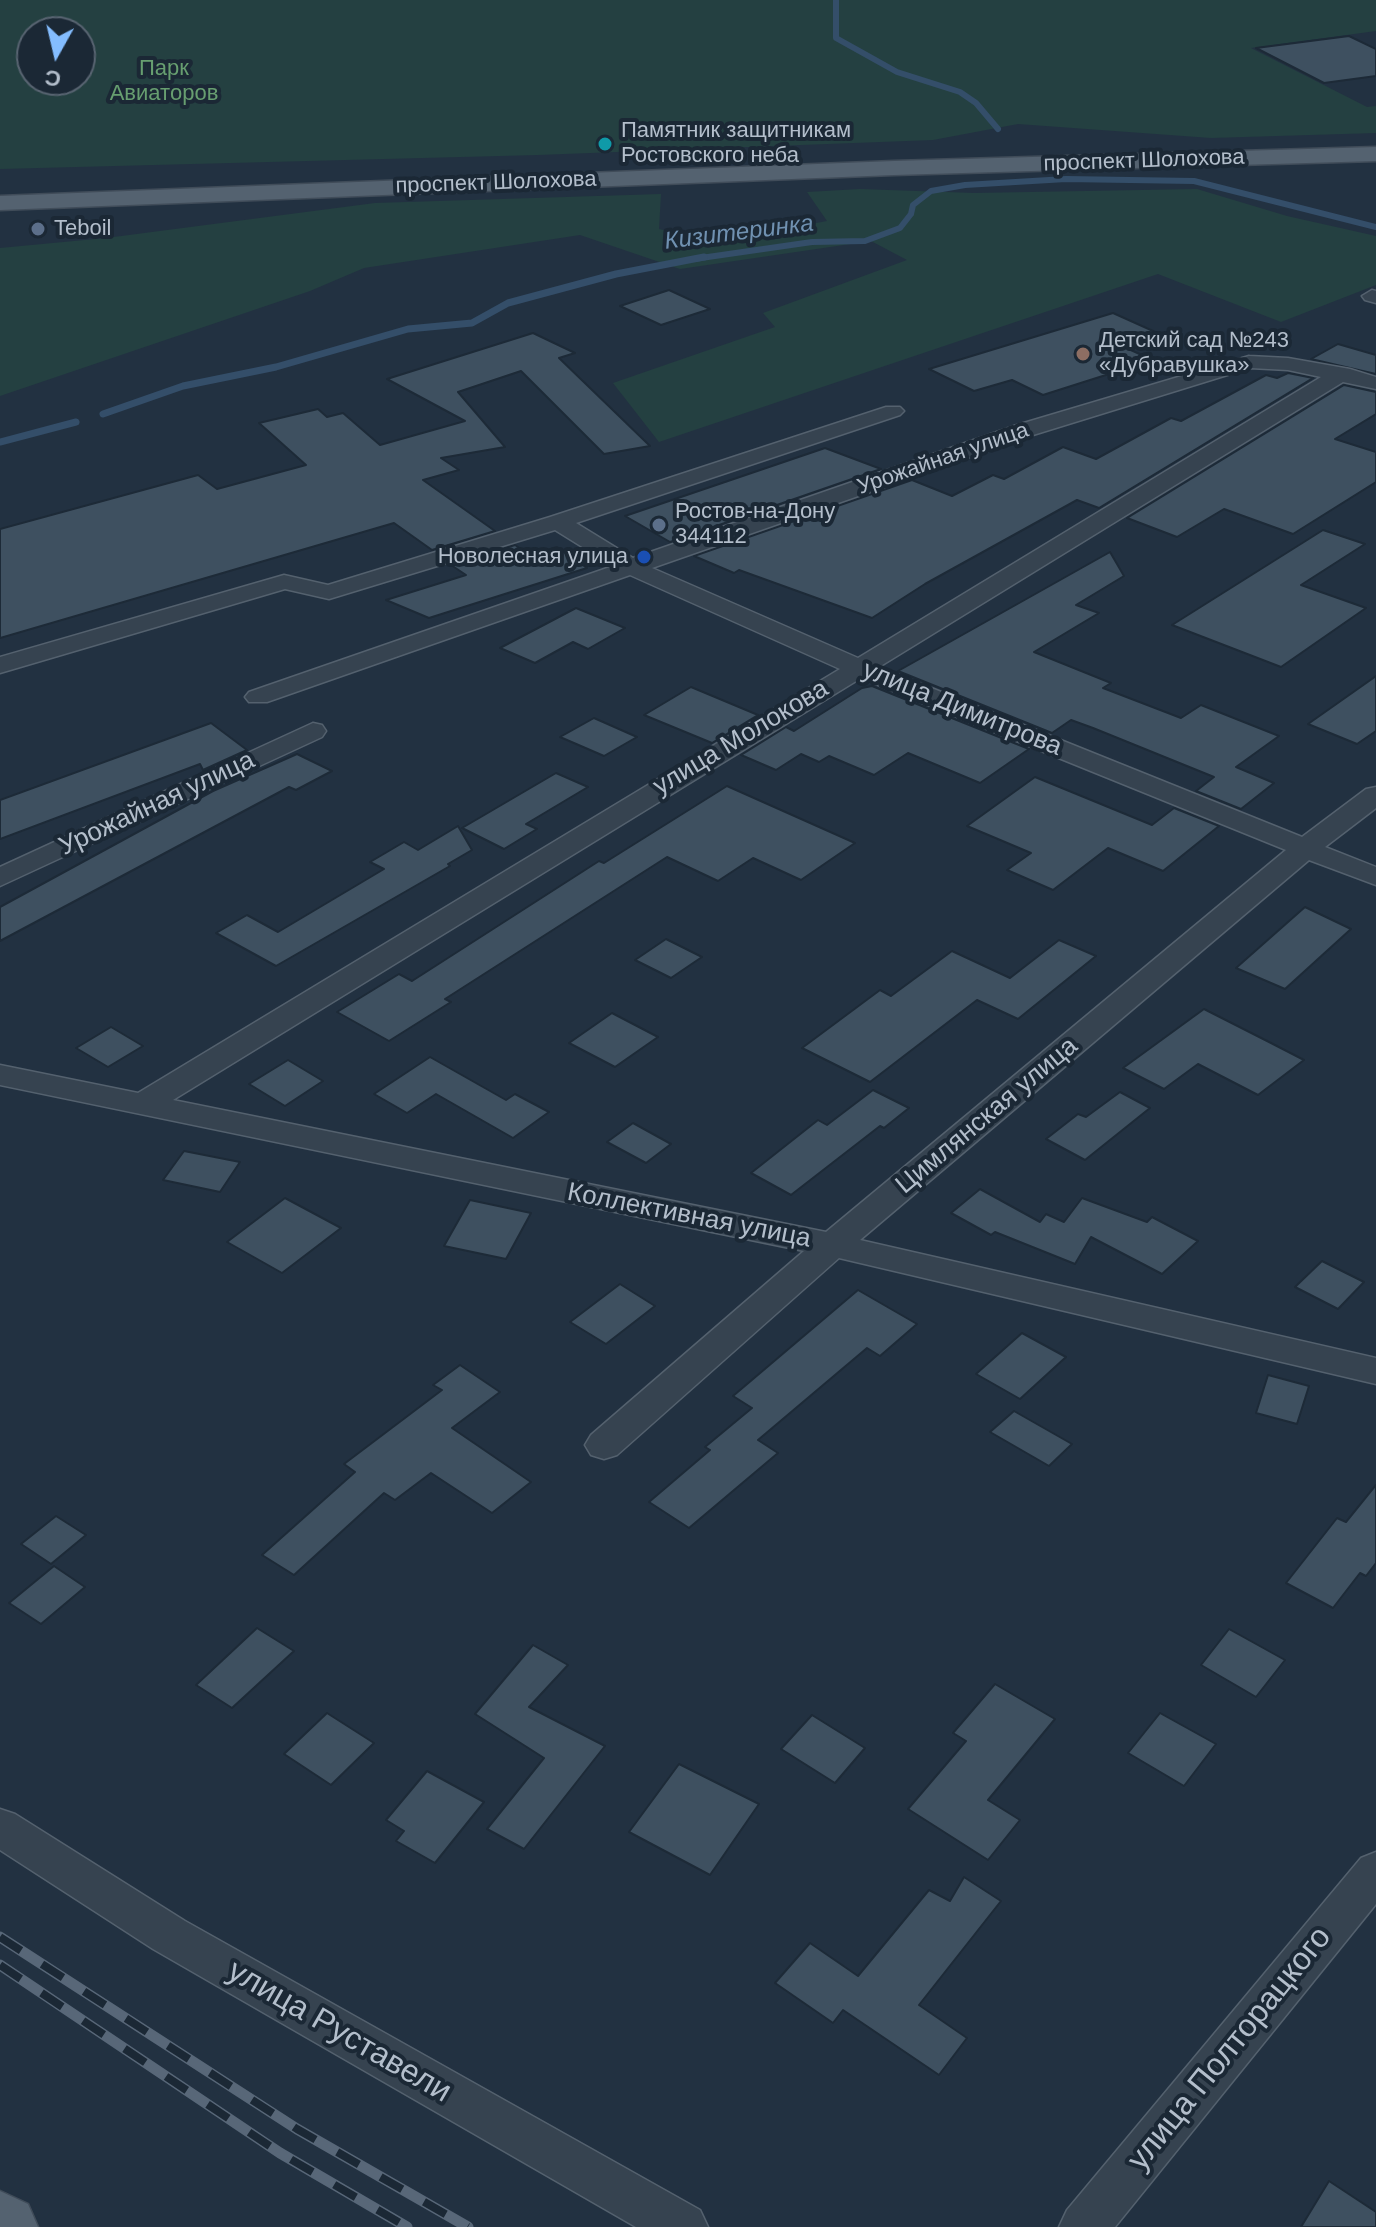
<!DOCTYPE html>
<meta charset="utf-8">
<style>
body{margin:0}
#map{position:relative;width:1376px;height:2227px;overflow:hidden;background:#223141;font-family:Arial,sans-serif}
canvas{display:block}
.north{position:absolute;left:16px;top:16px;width:80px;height:80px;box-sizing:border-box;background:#1b2835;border:2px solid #586471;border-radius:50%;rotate:188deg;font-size:22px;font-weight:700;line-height:32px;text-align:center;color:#b3becb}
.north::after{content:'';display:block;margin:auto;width:28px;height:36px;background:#84bdff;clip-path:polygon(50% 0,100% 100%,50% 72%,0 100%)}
</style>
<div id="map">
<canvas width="1376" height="2227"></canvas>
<div class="north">С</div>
</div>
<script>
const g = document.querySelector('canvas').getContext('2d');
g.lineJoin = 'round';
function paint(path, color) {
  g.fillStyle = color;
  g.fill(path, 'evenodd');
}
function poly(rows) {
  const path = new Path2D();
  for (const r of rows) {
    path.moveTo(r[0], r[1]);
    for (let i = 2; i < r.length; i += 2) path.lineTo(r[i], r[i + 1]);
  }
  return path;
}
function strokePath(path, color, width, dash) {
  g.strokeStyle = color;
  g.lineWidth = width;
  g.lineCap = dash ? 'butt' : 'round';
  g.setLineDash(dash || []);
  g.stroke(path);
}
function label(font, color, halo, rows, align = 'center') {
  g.font = font + ' Arial,sans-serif';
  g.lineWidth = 8;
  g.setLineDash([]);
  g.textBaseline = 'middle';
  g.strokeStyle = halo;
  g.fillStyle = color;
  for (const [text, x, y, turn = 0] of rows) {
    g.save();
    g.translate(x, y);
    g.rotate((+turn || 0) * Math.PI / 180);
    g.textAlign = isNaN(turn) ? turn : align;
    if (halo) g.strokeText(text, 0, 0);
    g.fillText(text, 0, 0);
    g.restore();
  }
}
paint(poly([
 [0,0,1376,0,1376,31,1251,48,1367,107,1376,106,1376,133,1211,138,1018,124,933,140,538,155,0,169],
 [32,32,80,32,80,80,32,80],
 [860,189,974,193,1197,189,1287,216,1376,236,1376,285,1281,322,1158,274,659,442,613,383,775,327,763,313,907,260,871,241,680,269,580,235,364,268,310,291,0,396,0,248,106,238,375,203,661,194,659,229,676,233,761,233,827,221,807,192]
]), '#244041');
strokePath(poly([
 [836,0,836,38,897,72,960,92,976,103,998,129],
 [694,259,812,242,865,241,900,228,911,214,913,205,931,191,965,185,1066,179,1194,181,1376,227]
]), '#344e69', 6);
strokePath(poly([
 [103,414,183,386,276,367,408,329,472,323,508,303,616,274,704,257],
 [0,442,76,422]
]), '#344e69', 7);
const building = poly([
 [1349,36,1376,49,1376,76,1324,83,1256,48,1349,36],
 [669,290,710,309,661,325,620,306,669,290],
 [1113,313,1162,335,1124,347,1153,360,1043,395,1012,380,974,391,929,369,1113,313],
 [533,333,575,353,559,358,650,446,604,454,521,371,458,392,505,447,441,458,459,470,423,480,495,531,432,550,394,523,0,638,0,529,198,475,217,489,306,465,259,423,318,409,327,417,343,413,380,445,465,421,387,379,533,333],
 [1338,344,1376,355,1376,374,1311,359,1338,344],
 [1288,373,1313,378,1099,508,1077,500,925,584,872,618,739,570,734,573,694,556,912,480,952,496,993,475,1004,479,1063,447,1096,459,1171,418,1181,421,1266,375,1277,378,1288,373],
 [1344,385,1376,392,1376,414,1335,439,1376,452,1376,482,1293,534,1224,509,1177,537,1127,518,1344,385],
 [825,448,881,469,670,542,625,516,825,448],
 [1323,530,1365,544,1301,585,1366,608,1281,667,1172,625,1323,530],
 [515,545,530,555,557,547,587,568,429,618,386,600,466,575,451,565,515,545],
 [1110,552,1124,576,1076,605,1099,613,1034,652,1111,683,1103,688,1181,718,1201,705,1279,736,1236,767,1274,783,1241,809,1196,791,1214,777,1093,728,1071,720,1052,733,898,671,1110,552],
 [576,608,625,628,588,649,573,642,535,663,500,648,576,608],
 [1376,676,1376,731,1357,744,1308,724,1376,676],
 [872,686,1029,749,980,783,908,753,874,775,829,756,819,762,801,754,776,770,741,755,786,727,794,731,862,688,872,686],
 [691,687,758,715,712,743,644,715,691,687],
 [594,718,637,737,604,756,560,737,594,718],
 [211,723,247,750,203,770,200,764,0,839,0,800,211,723],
 [297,754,332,771,296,790,289,787,0,941,0,907,213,791,297,754],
 [556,773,588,787,526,824,537,829,504,849,462,828,556,773],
 [1035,777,1152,825,1174,808,1219,826,1163,871,1108,848,1053,890,1007,870,1031,853,967,826,1035,777],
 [727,786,855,843,801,880,753,858,718,881,667,857,445,999,451,1002,389,1041,337,1012,399,974,412,981,599,861,604,863,727,786],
 [458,826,472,850,448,864,450,866,276,966,216,933,247,915,278,932,384,869,370,862,404,842,418,850,458,826],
 [1305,907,1351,929,1285,989,1236,968,1305,907],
 [666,939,702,957,671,978,635,960,666,939],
 [1059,940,1096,956,1018,1019,977,1000,870,1082,802,1048,880,990,891,996,952,951,1010,978,1059,940],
 [1204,1009,1271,1043,1304,1060,1258,1095,1198,1064,1164,1089,1123,1068,1204,1009],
 [612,1013,658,1037,615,1067,569,1043,612,1013],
 [111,1027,143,1046,108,1067,76,1048,111,1027],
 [430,1057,506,1100,515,1094,549,1112,513,1138,436,1094,407,1113,374,1094,430,1057],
 [288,1060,323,1081,285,1106,249,1084,288,1060],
 [873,1090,909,1108,884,1128,880,1126,791,1195,751,1173,818,1120,827,1125,873,1090],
 [1120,1092,1150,1108,1085,1160,1046,1139,1078,1114,1086,1117,1120,1092],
 [633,1123,671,1144,646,1163,607,1142,633,1123],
 [184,1151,240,1162,220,1192,163,1180,184,1151],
 [980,1189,1040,1222,1046,1214,1064,1222,1082,1198,1147,1222,1152,1217,1198,1241,1162,1274,1091,1237,1075,1264,995,1232,991,1235,951,1213,980,1189],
 [285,1198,341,1228,282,1273,227,1242,285,1198],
 [470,1200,531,1213,506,1259,444,1246,470,1200],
 [1322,1261,1364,1282,1338,1309,1295,1287,1322,1261],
 [620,1284,655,1306,606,1344,570,1322,620,1284],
 [858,1290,917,1324,880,1356,867,1348,758,1440,778,1453,689,1528,649,1502,710,1450,705,1447,752,1408,733,1396,858,1290],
 [1022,1333,1066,1357,1020,1399,976,1374,1022,1333],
 [460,1365,500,1392,452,1428,531,1482,492,1513,431,1473,395,1500,384,1493,294,1575,262,1555,355,1472,344,1464,442,1390,433,1385,460,1365],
 [1268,1375,1309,1386,1297,1424,1256,1413,1268,1375],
 [1014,1411,1072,1444,1049,1466,990,1432,1014,1411],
 [1376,1485,1376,1563,1366,1576,1360,1573,1333,1608,1286,1583,1337,1518,1346,1522,1376,1485],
 [56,1516,86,1535,51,1564,21,1544,56,1516],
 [54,1566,85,1587,41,1624,9,1603,54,1566],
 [257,1628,294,1651,232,1708,196,1685,257,1628],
 [1229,1629,1285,1660,1256,1697,1201,1665,1229,1629],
 [533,1645,568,1665,529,1707,605,1746,524,1849,487,1829,544,1758,475,1714,533,1645],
 [995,1684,1055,1719,988,1800,1020,1820,988,1860,908,1809,966,1741,953,1733,995,1684],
 [327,1713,374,1743,331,1785,284,1754,327,1713],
 [1160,1713,1216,1744,1184,1786,1128,1753,1160,1713],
 [812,1715,865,1748,835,1783,781,1749,812,1715],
 [679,1764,759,1804,710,1875,629,1832,679,1764],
 [427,1771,484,1802,435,1863,396,1841,404,1831,386,1820,427,1771],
 [964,1877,1001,1901,919,2005,967,2038,939,2075,843,2010,833,2023,775,1983,810,1943,858,1976,929,1890,950,1901,964,1877],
 [1329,2181,1376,2212,1376,2227,1301,2227,1329,2181]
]);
paint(building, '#3e5060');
strokePath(building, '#1d2a37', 2);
const street = poly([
 [1372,290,1376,291,1376,303,1365,300,1362,296,1372,290],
 [1249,356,1288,358,1350,369,1376,377,1376,389,1343,382,879,667,1302,837,1366,789,1376,787,1376,808,1325,847,1376,867,1376,885,1309,860,860,1240,1376,1358,1376,1384,839,1258,617,1455,604,1459,591,1455,585,1445,591,1435,804,1251,0,1085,0,1065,138,1093,840,669,630,575,267,702,249,702,245,697,249,692,613,566,555,530,329,599,285,589,0,673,0,657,284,575,328,585,550,517,886,407,900,407,904,411,900,415,576,523,633,558,1017,425,1249,356],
 [1250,368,1288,370,1321,377,858,658,652,568,1033,435,1250,368],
 [861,678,1286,850,826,1232,173,1100,861,678],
 [313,723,322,725,326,731,322,737,0,886,0,867,313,723],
 [0,1809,15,1814,185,1921,700,2210,708,2227,636,2227,153,1949,0,1850,0,1809],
 [1376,1852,1376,1904,1115,2227,1059,2227,1067,2210,1361,1858,1376,1852]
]);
const primary = poly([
 [1376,147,1376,161,894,175,0,210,0,196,894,161,1376,147],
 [0,2191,28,2204,38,2227,0,2227,0,2191]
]);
strokePath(street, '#54616e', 3);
strokePath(primary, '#404c59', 3);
paint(street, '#364350');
paint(primary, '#546270');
const rail = poly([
 [0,1937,297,2129,468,2227],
 [0,1965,280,2153,407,2227]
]);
strokePath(rail, '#586778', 11);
strokePath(rail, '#1b2835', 8, [25]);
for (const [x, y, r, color] of [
 [605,144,8,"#0f9aa8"],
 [38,229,8,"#5c6f8a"],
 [1083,354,8,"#8d6e63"],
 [659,525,8,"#5c6f8a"],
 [644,557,8,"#1a4fb4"]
]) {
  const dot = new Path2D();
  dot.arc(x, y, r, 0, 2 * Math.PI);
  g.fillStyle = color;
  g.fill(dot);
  strokePath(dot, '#1b2835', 3);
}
label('22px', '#679e70', '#1b2835', [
 ["Парк",164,69],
 ["Авиаторов",164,94]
]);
label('22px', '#b3becb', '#1b2835', [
 ["Памятник защитникам",621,131],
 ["Ростовского неба",621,156],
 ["Teboil",54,229],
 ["Детский сад №243",1099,341],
 ["«Дубравушка»",1099,366],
 ["Ростов-на-Дону",675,512],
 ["344112",675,537],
 ["Новолесная улица",628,557,"right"]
], 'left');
label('22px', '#b3becb', '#1b2835', [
 ["проспект Шолохова",1144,161,-2],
 ["проспект Шолохова",496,183,-2],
 ["Урожайная улица",943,459,-19]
]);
label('italic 24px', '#7091b1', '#1b2835', [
 ["Кизитеринка",739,233,-7]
]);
label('26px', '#b3becb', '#1b2835', [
 ["улица Димитрова",962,709,22],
 ["улица Молокова",741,738,-31],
 ["Урожайная улица",157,804,-25],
 ["Цимлянская улица",987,1116,-40],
 ["Коллективная улица",689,1216,11]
]);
label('32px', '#b3becb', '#1b2835', [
 ["улица Руставели",339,2032,30],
 ["улица Полторацкого",1230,2049,-51]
]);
</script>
